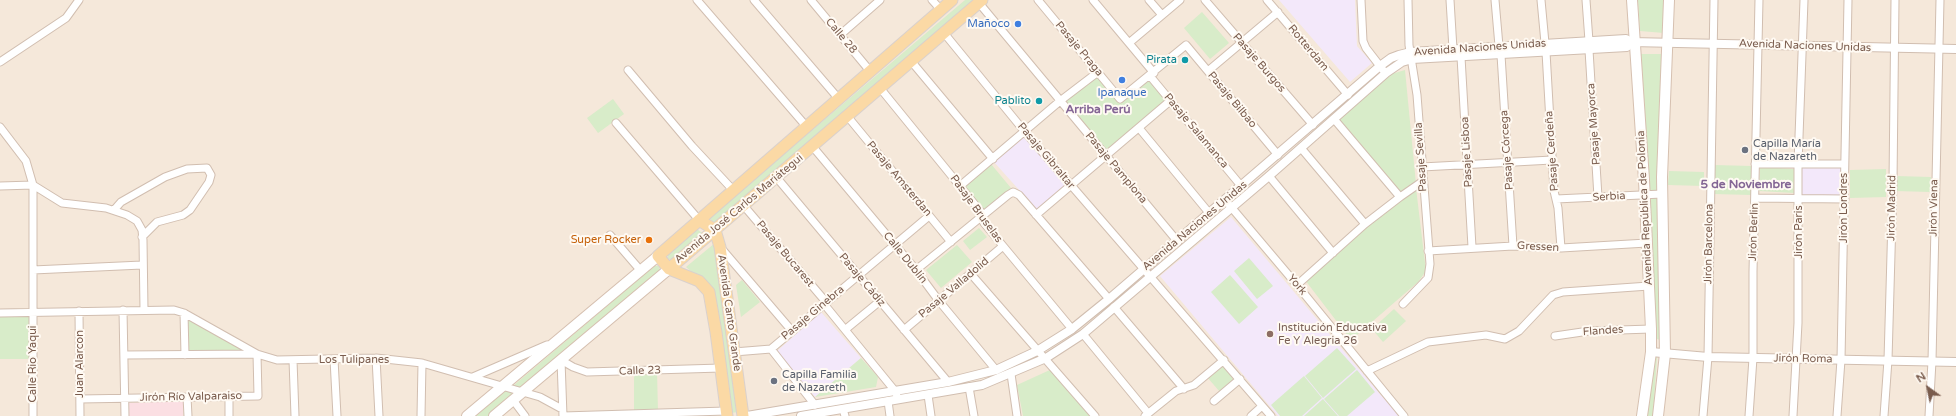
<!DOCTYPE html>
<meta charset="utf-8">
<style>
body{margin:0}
#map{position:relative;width:1956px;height:416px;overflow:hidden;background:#fdf6ec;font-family:"Varela Round",sans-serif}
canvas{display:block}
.north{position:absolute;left:1908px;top:368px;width:40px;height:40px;-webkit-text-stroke:3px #fffaf3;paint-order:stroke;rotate:327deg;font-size:11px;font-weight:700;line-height:16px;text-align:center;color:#7a5c4d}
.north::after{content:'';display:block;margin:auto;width:14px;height:18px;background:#7a5c4d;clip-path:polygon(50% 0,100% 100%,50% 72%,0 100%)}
</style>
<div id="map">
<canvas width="1956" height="416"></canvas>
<div class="north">N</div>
</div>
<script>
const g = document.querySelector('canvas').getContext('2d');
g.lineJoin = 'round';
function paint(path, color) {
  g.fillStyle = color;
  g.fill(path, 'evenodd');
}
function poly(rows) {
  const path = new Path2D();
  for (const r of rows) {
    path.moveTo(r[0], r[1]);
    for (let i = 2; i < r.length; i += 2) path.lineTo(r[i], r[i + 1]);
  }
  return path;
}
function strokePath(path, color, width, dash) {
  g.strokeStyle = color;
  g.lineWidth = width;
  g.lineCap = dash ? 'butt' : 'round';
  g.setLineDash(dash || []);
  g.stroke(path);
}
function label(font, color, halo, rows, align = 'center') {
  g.font = font + ' "Varela Round",sans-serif';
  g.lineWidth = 4;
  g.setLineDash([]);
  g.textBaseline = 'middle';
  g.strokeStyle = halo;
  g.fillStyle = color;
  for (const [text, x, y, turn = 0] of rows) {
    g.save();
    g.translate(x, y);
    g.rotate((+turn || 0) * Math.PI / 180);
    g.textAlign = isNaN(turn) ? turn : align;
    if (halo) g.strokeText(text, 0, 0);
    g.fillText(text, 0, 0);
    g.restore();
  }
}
paint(poly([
 [0,0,1956,0,1956,416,0,416]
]), '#f5e8da');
paint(poly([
 [1279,0,1355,0,1357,46,1372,63,1350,82],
 [1024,137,1066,185,1037,210,994,162],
 [1800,166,1842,166,1843,198,1800,197],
 [1231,217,1379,393,1400,416,1278,416,1160,276],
 [821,312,861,358,815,397,776,352]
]), '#f3e8fa');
paint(poly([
 [183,401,183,416,129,416,129,403]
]), '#fbdfe3');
paint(poly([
 [965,0,978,0,718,226,709,218],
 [1638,0,1666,0,1664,33,1640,31],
 [1202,12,1229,43,1210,59,1184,28],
 [1641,54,1663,54,1660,199,1660,340,1655,338,1650,186],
 [1405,70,1416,184,1399,195,1336,121,1388,75],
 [1098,74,1120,101,1150,78,1168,101,1108,154,1064,100],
 [613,99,624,114,598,133,587,118],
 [991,164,1011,188,982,213,962,187],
 [1714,165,1752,166,1751,195,1713,194],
 [1760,167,1795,169,1794,193,1759,191],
 [1886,169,1886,197,1850,198,1850,170],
 [1669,171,1704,172,1704,186,1668,185],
 [1896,176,1931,177,1930,192,1895,191],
 [1416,188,1426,271,1418,282,1351,340,1305,280,1385,209],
 [979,228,987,237,970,250,963,241],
 [697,229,702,233,674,259,671,260,668,258,668,254],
 [715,243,738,412,731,413,712,289,686,267],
 [957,245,972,262,941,288,926,270],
 [1249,258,1273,286,1257,299,1234,271],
 [654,266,658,266,660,269,659,272,523,388,513,386],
 [1230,275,1258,307,1239,324,1211,292],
 [742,280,760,302,741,317,736,285],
 [1394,309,1406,321,1383,342,1372,329],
 [0,317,29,317,30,359,0,359],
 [187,318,247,351,187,352],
 [1337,348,1356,369,1323,398,1305,376],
 [1655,354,1657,357,1653,416,1646,416],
 [861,358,878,377,876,387,815,397],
 [1222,365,1234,380,1220,392,1207,377],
 [1052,369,1091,416,1023,416,1017,385],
 [1357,370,1375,392,1347,416,1339,416,1324,399],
 [657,371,658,411,634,411,634,372],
 [1304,376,1322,398,1302,416,1280,416,1271,405],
 [506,390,514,393,490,416,476,416],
 [1323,399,1338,416,1304,416]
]), '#d8ecc9');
const minor = poly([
 [697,0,806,126],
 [754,0,838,98],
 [811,0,870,71],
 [932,0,941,10],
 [1038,0,1120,99,1186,45,1278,155],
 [1093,0,1154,73],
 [1149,0,1162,15],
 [1205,0,1313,125],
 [1267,0,1348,95],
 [1361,0,1363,41,1366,48,1383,70],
 [1450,0,1453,49],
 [1495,0,1499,46],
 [1541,0,1545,43],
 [1586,0,1589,41],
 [979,3,1178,242],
 [944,33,1025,132,1271,416],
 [840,35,880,0],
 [1129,43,1180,0],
 [1589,50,1598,197],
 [1546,52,1554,191,1558,208,1561,248],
 [1501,55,1513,246],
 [1461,57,1472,247],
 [911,61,993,159],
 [0,62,66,18,79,0],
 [628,70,692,146,733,190],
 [1208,71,1278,12],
 [1150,76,1242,187],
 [880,88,981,212,984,223,1072,329],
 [848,117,951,242],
 [1334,119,1400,197],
 [616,123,699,220],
 [0,127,26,161,33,185,33,416],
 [1139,128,1210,214],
 [813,147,916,270,939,301,996,370],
 [1301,148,1365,224],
 [1755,164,1844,164],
 [1422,167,1552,160],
 [1269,176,1333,253],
 [777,178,948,382],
 [0,186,33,185,62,203,106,208,127,215,137,221,142,230,143,240,144,310],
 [960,186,1060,101,1098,72],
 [1755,198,1845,199],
 [1556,199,1662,194],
 [1226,201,1297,285,1404,416],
 [744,206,826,302],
 [114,210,121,202,165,177,187,169,207,168,211,175,209,182,190,210,183,215,157,222,142,237],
 [1036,215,1170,101],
 [610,235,641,271],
 [721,248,792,331],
 [1428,251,1513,246,1561,248,1647,243],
 [33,270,142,265],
 [916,270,1008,195,1013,192,1019,195,1109,299],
 [971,274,1095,416],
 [1297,285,1365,224,1400,197,1423,181],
 [824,304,895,391,897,396],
 [1403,304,1428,278,1430,264,1417,95,1409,45,1408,0],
 [1114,307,1184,389],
 [123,310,125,416],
 [79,311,80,416],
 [0,313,174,310,184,313,257,354,277,360,376,358,422,363,540,397,562,409],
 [184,313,185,355],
 [846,329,880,301],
 [904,330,1003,246],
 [1083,334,1148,413],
 [1555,336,1589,331,1651,329],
 [771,349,929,216],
 [771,349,815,405],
 [734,352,771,349],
 [376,358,379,416],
 [334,359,337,416],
 [293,360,295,416],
 [561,360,563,416,726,411],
 [561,360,573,367,587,372,721,368],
 [1367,371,1428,342,1486,335,1505,339,1519,331,1553,295,1563,292,1649,286],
 [1011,374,1017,416],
 [473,377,547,345],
 [969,387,974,416],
 [928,395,931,416],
 [229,396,229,416],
 [187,397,188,416],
 [80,399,258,396,257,354,124,355],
 [513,400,525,416],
 [888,401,890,416],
 [1214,401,1240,379],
 [843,409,845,416],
 [421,416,422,363],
 [1145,416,1176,391,1194,385,1224,360],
 [1251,416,1262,406],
 [1703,416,1708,357,1714,0],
 [1749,416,1753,358,1753,272,1759,0],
 [1793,416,1798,323,1798,164,1804,0],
 [1837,416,1841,360,1848,0],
 [1884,416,1888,360,1893,183,1895,0],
 [1929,416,1932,361,1940,0]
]);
const tertiary = poly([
 [1651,352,1708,357,1956,362],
 [747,416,948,382,996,370,1037,351,1072,329,1109,299,1380,66,1391,58,1399,55,1411,52,1626,39,1631,42,1956,49],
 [801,416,982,385,1046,358,1083,334,1269,176,1386,73,1402,62,1412,59,1627,47,1631,42]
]);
const secondary = poly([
 [1632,0,1644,180,1651,329,1651,352,1642,416],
 [467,416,658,256],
 [494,416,669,269],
 [1658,416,1665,354,1662,177,1669,0]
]);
const primary = poly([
 [699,220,715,230,720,247,743,416],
 [669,269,982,0],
 [727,416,716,332,709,292,699,281,669,269,658,256,952,0]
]);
strokePath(minor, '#d1beb0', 9);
strokePath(tertiary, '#d1beb0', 10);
strokePath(secondary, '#d6c0b0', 12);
strokePath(primary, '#dad1cd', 13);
strokePath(minor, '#fff', 7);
strokePath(tertiary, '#fff', 8);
strokePath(secondary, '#fff', 10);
strokePath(primary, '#fbd9a5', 11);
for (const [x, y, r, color] of [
 [1018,24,4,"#3f7fe0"],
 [1185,60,4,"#0f9aa8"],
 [1122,80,4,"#3f7fe0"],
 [1039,101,4,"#0f9aa8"],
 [1745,150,4,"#6b7280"],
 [649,240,4,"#e8710a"],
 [1270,334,4,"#8d6e63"],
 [774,381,4,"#6b7280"]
]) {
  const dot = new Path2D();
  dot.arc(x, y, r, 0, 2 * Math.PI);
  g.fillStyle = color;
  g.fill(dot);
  strokePath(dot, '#fffaf3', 1.5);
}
label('11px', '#366cbe', '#fffaf3', [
 ["Mañoco",1010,24],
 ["Ipanaque",1122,93,"center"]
], 'right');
label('11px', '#7a5c4d', '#fffaf3', [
 ["Calle 28",841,36,50],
 ["Avenida Naciones Unidas",1805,46,2],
 ["Rotterdam",1308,48,50],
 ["Avenida Naciones Unidas",1480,48,-4],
 ["Pasaje Praga",1079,49,50],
 ["Pasaje Burgos",1259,63,49],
 ["Pasaje Bilbao",1232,100,50],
 ["Pasaje Mayorca",1594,124,-94],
 ["Pasaje Salamanca",1196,131,50],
 ["Pasaje Córcega",1507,150,-94],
 ["Pasaje Cerdeña",1552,151,-94],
 ["Pasaje Lisboa",1467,152,-93],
 ["Pasaje Gibraltar",1046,156,50],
 ["Pasaje Sevilla",1421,157,-94],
 ["Pasaje Pamplona",1116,168,50],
 ["Pasaje Amsterdan",899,179,50],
 ["Serbia",1609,197,-3],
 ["Avenida República de Polonia",1645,208,-93],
 ["Jirón Londres",1844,208,-90],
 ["Jirón Madrid",1892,208,-89],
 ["Jirón Viena",1934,208,-89],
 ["Avenida José Carlos Mariátegui",739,209,-40],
 ["Pasaje Bruselas",976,209,54],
 ["Avenida Naciones Unidas",1195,226,-40],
 ["Jirón Berlin",1754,232,-88],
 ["Jirón Paris",1799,232,-90],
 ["Jirón Barcelona",1709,244,-89],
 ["Gressen",1538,247,3],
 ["Pasaje Bucarest",785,254,50],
 ["Calle Dublín",905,258,51],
 ["Pasaje Cádiz",862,280,50],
 ["York",1297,285,50],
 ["Pasaje Valladolid",954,288,-40],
 ["Avenida Canto Grande",729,313,82],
 ["Pasaje Ginebra",813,313,-40],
 ["Flandes",1603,331,-4],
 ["Jirón Roma",1803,359,1],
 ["Los Tulipanes",354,360],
 ["Calle Rio Yaqui",33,364,-90],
 ["Juan Alarcon",80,364,-90],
 ["Calle 23",640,371,-2],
 ["Jirón Río Valparaiso",191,397,-1]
]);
label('11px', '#0d838f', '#fffaf3', [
 ["Pirata",1177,60],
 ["Pablito",1031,101]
], 'right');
label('11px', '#5b616d', '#fffaf3', [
 ["Capilla María",1753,144],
 ["de Nazareth",1753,157],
 ["Capilla Familia",782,375],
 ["de Nazareth",782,388]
], 'left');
label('11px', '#c56008', '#fffaf3', [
 ["Super Rocker",641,240]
], 'right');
label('11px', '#785e54', '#fffaf3', [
 ["Institución Educativa",1278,328],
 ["Fe Y Alegria 26",1278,341]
], 'left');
label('bold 12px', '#846695', '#fffaf3', [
 ["Arriba Perú",1098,110],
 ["5 de Noviembre",1746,185]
]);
</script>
